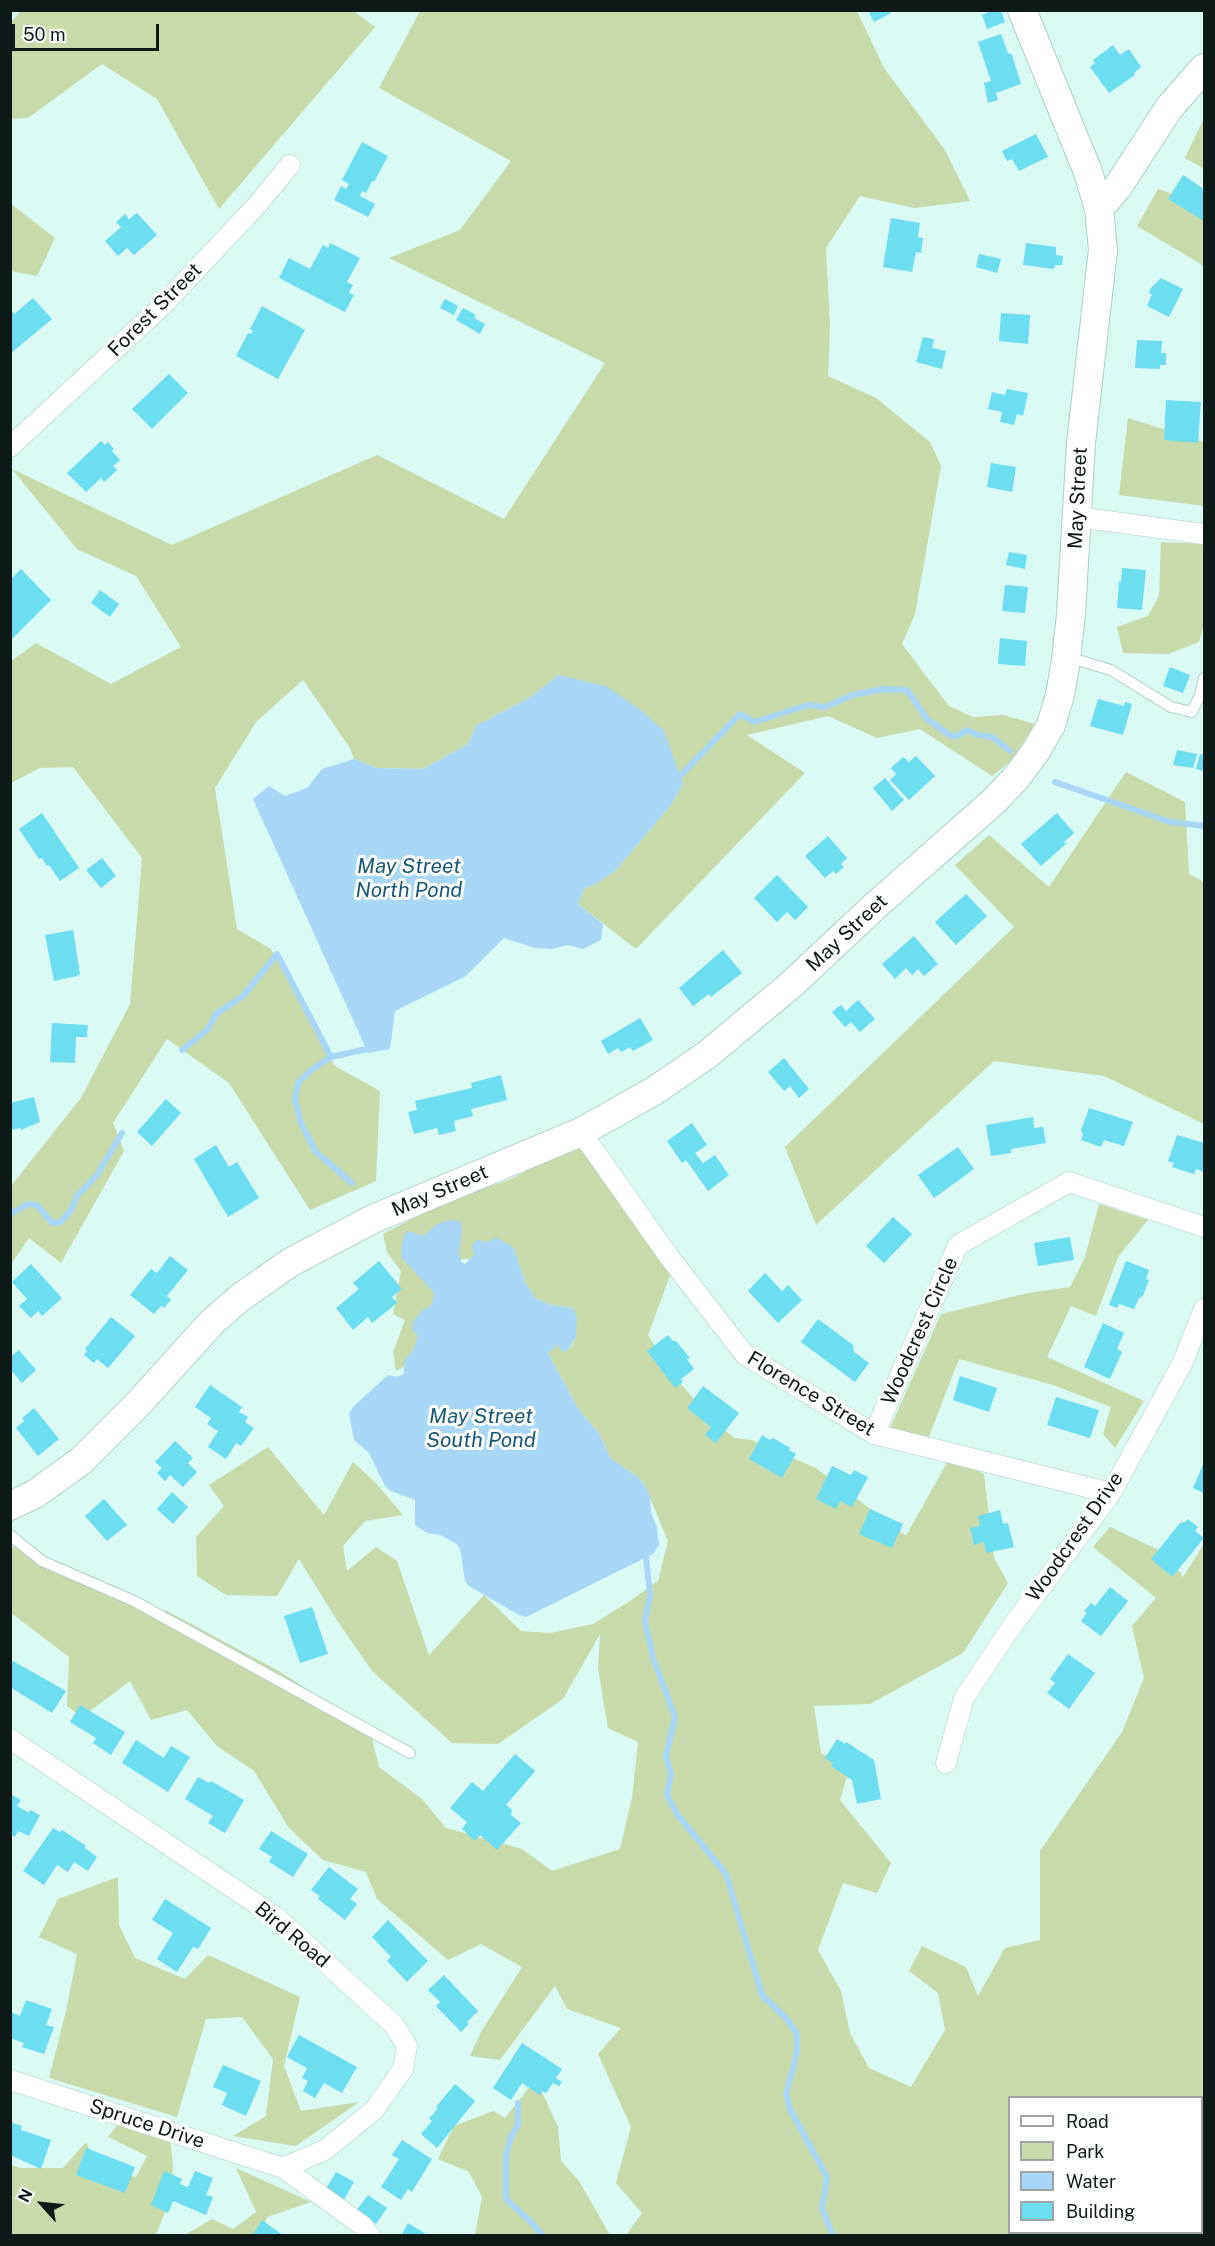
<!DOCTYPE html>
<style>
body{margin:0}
#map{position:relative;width:1215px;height:2246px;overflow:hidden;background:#d9f9f2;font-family:"Public Sans",sans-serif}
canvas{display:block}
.frame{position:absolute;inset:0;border:12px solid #0e1a18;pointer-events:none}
.legend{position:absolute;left:1008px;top:2096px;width:195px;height:138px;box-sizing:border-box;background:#fff;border:2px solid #9fa3a3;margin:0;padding:8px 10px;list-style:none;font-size:18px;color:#0e1a18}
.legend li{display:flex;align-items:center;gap:12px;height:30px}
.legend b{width:30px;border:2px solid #9fa3a3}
.north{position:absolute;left:12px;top:2174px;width:60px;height:60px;-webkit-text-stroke:4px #fff;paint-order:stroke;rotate:297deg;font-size:16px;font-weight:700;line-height:24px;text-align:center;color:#0e1a18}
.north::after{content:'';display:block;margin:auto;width:21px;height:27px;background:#0e1a18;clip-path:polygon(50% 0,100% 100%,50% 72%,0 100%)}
.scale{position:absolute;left:12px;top:24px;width:147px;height:27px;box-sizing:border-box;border:3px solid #0e1a18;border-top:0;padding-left:8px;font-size:18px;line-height:21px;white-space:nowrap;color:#0e1a18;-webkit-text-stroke:4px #fff;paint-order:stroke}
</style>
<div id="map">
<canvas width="1215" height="2246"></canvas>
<div class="frame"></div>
<ul class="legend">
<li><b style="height:8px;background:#fff"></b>Road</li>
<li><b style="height:16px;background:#c9daac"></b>Park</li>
<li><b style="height:16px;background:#aad7f6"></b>Water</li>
<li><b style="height:16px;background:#6cdef0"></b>Building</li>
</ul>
<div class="north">N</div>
<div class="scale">50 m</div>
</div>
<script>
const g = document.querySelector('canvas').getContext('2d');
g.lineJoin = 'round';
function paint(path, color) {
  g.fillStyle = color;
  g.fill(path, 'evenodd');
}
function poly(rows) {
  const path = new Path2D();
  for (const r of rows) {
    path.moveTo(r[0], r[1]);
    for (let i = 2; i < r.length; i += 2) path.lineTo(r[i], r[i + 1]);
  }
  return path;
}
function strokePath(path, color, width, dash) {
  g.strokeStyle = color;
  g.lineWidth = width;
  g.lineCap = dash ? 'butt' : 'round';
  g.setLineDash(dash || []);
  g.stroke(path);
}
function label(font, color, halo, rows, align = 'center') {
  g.font = font + ' "Public Sans",sans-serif';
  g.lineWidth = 6;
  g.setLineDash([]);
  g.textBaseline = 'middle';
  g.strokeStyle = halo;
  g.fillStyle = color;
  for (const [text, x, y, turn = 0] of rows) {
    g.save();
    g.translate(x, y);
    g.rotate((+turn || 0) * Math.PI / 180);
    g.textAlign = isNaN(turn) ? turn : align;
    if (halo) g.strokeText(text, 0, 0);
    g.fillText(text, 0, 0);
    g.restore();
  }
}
paint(poly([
 [352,10,375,27,219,209,157,99,102,64,28,118,11,119,11,22,21,11],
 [420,11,857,11,884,68,945,150,970,201,914,208,860,196,826,248,830,324,828,376,876,398,930,442,941,466,915,614,902,644,949,706,973,717,1003,715,1035,724,1011,761,992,776,920,729,877,738,828,716,747,735,805,773,636,949,578,904,584,889,599,882,616,870,671,805,683,784,558,675,531,697,477,725,468,744,423,769,377,768,354,759,350,748,303,680,256,722,215,788,237,929,271,949,335,1066,380,1091,376,1181,310,1210,229,1083,167,1039,113,1123,124,1151,61,1263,29,1238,11,1264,11,1186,81,1098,130,1004,142,858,73,767,40,768,11,783,11,661,36,643,111,684,181,647,136,576,77,549,12,469,172,545,377,455,504,519,605,363,389,258,460,230,511,161,379,88],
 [1204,118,1204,169,1185,158],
 [1158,189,1204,205,1204,266,1137,226],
 [10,203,55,238,37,276,11,271],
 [1128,418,1204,442,1204,506,1119,495],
 [1161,542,1204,544,1204,625,1199,642,1168,654,1123,653,1117,627,1148,616,1159,596],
 [1126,772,1185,802,1189,874,1204,882,1204,1124,1104,1076,994,1061,816,1225,785,1147,1014,927,955,865,989,835,1049,887],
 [573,1146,612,1165,671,1273,648,1335,669,1370,704,1411,734,1438,752,1440,816,1468,906,1536,949,1459,984,1474,994,1558,1008,1583,963,1653,870,1704,814,1706,821,1753,849,1769,840,1800,891,1863,877,1893,843,1883,818,1950,841,1991,850,2033,869,2068,911,2087,945,2030,938,1993,909,1971,922,1946,966,1967,978,1996,1005,1948,1040,1940,1040,1851,1122,1732,1144,1678,1132,1626,1156,1598,1093,1547,1110,1527,1167,1554,1183,1577,1204,1544,1204,2235,626,2235,642,2213,616,2183,631,2127,598,2054,621,2028,567,2009,555,1986,500,2060,470,2056,481,2032,522,1967,481,1944,448,1960,377,1899,366,1872,323,1860,289,1828,254,1771,217,1746,187,1710,151,1720,130,1681,82,1717,67,1706,69,1657,11,1613,10,1551,16,1543,145,1612,167,1611,279,1671,370,1730,379,1767,422,1799,446,1828,522,1849,552,1871,620,1849,632,1798,638,1742,608,1728,598,1669,600,1634,563,1699,498,1744,452,1743,372,1671,338,1622,299,1559,277,1596,226,1595,197,1576,196,1537,224,1506,209,1485,268,1447,324,1515,353,1462,376,1483,403,1515,365,1521,343,1546,347,1571,376,1547,397,1561,429,1655,484,1595,521,1631,550,1633,593,1624,630,1601,658,1581,668,1541,645,1486,639,1478,610,1458,600,1435,577,1407,548,1353,558,1344,568,1350,571,1347,576,1337,573,1308,551,1305,536,1299,525,1282,514,1248,496,1257,446,1261,455,1293,411,1362,396,1371,393,1352,405,1320,393,1314,401,1271,387,1252,383,1234,453,1198,509,1180],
 [1010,2098,1202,2098,1202,2232,1010,2232],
 [1099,1204,1148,1220,1118,1257,1096,1316,1071,1306,1047,1357,1144,1401,1115,1448,1103,1434,1111,1407,1053,1385,959,1359,928,1439,890,1428,941,1314,1028,1293,1070,1287,1085,1257],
 [118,1877,119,1925,135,1958,185,1979,208,1955,300,1997,284,2066,301,2111,359,2102,296,2146,233,2136,266,2116,273,2059,242,2017,206,2019,177,2117,49,2078,67,2007,77,1954,39,1937,58,1899],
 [536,2079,558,2127,561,2161,579,2181,610,2235,475,2235,482,2197,469,2172,438,2159,454,2126,493,2111,505,2118],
 [121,2120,170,2137,173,2166,171,2197,156,2235,11,2235,10,2164,20,2168,63,2168,86,2142,96,2164,136,2177,147,2156,108,2137],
 [236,2168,311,2202,267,2217,261,2235,183,2236,212,2219,233,2229,256,2212]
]), '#c9daac');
paint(poly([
 [558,675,606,686,642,711,664,731,683,784,671,805,616,870,599,882,584,889,578,904,603,924,601,940,583,949,568,945,552,949,535,948,504,938,466,976,395,1011,390,1049,368,1053,253,799,269,786,285,796,307,788,322,769,354,759,377,768,423,769,468,744,477,725,531,697],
 [450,1220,460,1221,462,1231,459,1251,461,1262,465,1264,474,1255,472,1246,477,1240,488,1242,496,1237,514,1248,525,1282,536,1299,551,1305,573,1308,577,1318,576,1337,568,1350,562,1352,558,1345,548,1353,577,1407,600,1435,610,1458,639,1478,645,1486,650,1496,651,1512,657,1528,659,1545,653,1554,526,1617,519,1615,469,1586,465,1581,460,1549,457,1544,440,1535,427,1533,415,1525,415,1500,391,1491,385,1486,369,1453,354,1440,350,1419,349,1413,353,1407,388,1375,397,1377,404,1374,404,1361,413,1350,418,1336,412,1329,413,1322,423,1309,429,1308,433,1300,434,1293,402,1258,401,1250,404,1235,408,1231,424,1236,437,1224]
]), '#aad7f6');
strokePath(poly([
 [675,779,681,775,740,714,754,722,808,705,825,707,853,695,883,689,907,690,927,719,951,736,958,736,966,730,978,735,992,737,1010,751],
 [1055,782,1170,822,1204,826],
 [182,1050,207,1030,216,1014,243,996,277,954,331,1057,367,1049,368,1043],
 [331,1057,311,1070,298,1083,295,1100,301,1123,316,1152,352,1183],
 [10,1214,28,1204,37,1205,52,1223,61,1222,71,1210,77,1196,97,1175,122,1133],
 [646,1557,650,1595,645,1621,653,1658,675,1717,666,1756,671,1774,667,1795,677,1814,726,1874,762,1995,786,2018,797,2034,797,2052,786,2094,791,2111,827,2177,822,2208,833,2236],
 [518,2103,518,2125,511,2137,506,2155,506,2199,533,2224,543,2236]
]), '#aad7f6', 6);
paint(poly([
 [868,10,889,10,891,13,874,22],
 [994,10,1001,10,1005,22,987,29,982,15],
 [1001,34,1008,53,1012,55,1021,84,996,93,998,100,988,103,984,83,991,81,978,42],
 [1113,45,1120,55,1129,49,1141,67,1134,73,1135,75,1109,93,1090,67,1095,63,1093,60],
 [1036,134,1048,157,1019,171,1012,159,1007,161,1002,151],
 [362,142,388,156,374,182,372,181,366,193,362,191,360,196,375,204,368,217,334,200,341,186,346,189,349,184,342,180],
 [1183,175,1204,189,1204,221,1168,199],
 [137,213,157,235,134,255,127,248,118,256,105,241,121,227,116,222,125,214,129,219],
 [891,218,920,223,918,237,923,238,921,253,916,252,912,272,883,267],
 [330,243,360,258,347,282,353,285,349,293,354,295,345,312,279,278,289,258,310,269,323,245,328,248],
 [1026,243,1056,247,1056,255,1063,256,1062,265,1055,265,1054,269,1023,265],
 [979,254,1001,259,997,273,976,267],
 [1161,278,1183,289,1169,317,1147,306,1152,294,1149,294,1150,289],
 [33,298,52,319,10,354,10,309,14,314],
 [445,299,458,306,454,315,440,308],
 [262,306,305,330,278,379,236,356,248,333,251,334,253,331,250,329],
 [463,308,476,315,474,318,485,324,480,334,456,320],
 [1001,313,1030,315,1028,344,999,341],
 [923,337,934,339,932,348,946,351,942,369,916,362],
 [1137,340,1162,341,1161,353,1166,353,1166,365,1160,365,1160,369,1135,368],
 [169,374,188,393,152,429,132,409],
 [1007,389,1028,393,1023,416,1017,414,1014,425,1000,422,1002,412,988,409,992,392,1005,395],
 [1166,400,1201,402,1198,443,1164,440],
 [101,441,105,445,108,442,114,449,112,451,120,460,113,466,117,470,104,482,101,478,86,492,67,473],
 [991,463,1016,467,1012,492,987,487],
 [1009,552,1027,555,1025,569,1006,565],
 [1122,568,1146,570,1142,610,1117,608,1119,581,1121,582],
 [21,569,51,600,10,641,10,580],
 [1005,585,1028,587,1025,613,1002,611],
 [100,590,119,604,110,617,91,603],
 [1000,638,1027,641,1025,666,998,664],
 [1170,667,1190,675,1183,693,1163,686],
 [1098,699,1124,706,1125,702,1132,704,1123,735,1090,726],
 [1177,750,1197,754,1193,768,1173,765],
 [1200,754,1204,755,1204,771,1196,769],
 [916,756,935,776,909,800,890,780,896,774,891,768,903,757,909,762],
 [885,778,904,800,892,811,873,788],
 [42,813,79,868,60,881,49,865,47,866,42,858,39,859,19,829],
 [1057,813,1074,833,1064,842,1066,844,1041,866,1021,844],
 [828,836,847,858,841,864,844,867,836,874,833,871,825,878,805,856],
 [102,858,116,876,101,888,86,870],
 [777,875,808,907,795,920,787,912,777,922,754,898],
 [966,894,987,916,956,945,935,922],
 [73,930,80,974,77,976,54,981,45,935],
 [914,936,938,964,924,976,918,969,912,975,906,968,895,979,882,964],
 [723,950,742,973,711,997,709,994,693,1006,679,988],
 [858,1000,875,1019,860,1032,851,1022,845,1027,832,1012,841,1005,846,1011],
 [640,1018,653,1040,633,1051,630,1047,621,1052,618,1048,608,1054,601,1041],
 [52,1023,88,1025,87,1037,76,1037,75,1063,50,1062],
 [784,1058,809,1089,799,1098,790,1086,784,1091,768,1072],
 [501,1075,507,1100,471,1109,473,1116,454,1121,456,1131,439,1135,437,1128,414,1134,408,1112,417,1110,415,1101,472,1088,471,1083],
 [34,1097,40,1122,21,1130,20,1128,10,1130,10,1103],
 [166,1099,181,1113,152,1146,137,1132],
 [1089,1108,1133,1122,1124,1146,1104,1140,1101,1147,1081,1140,1083,1134,1081,1131],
 [1033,1117,1034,1128,1043,1127,1046,1143,1011,1149,1011,1153,991,1156,986,1125],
 [692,1123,707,1145,695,1153,703,1163,715,1155,729,1175,708,1191,686,1160,682,1163,667,1141],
 [1177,1135,1204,1143,1204,1172,1196,1169,1194,1174,1172,1167,1174,1163,1168,1161],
 [216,1145,229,1167,237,1162,259,1198,228,1217,194,1159],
 [958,1147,974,1169,934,1198,918,1175],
 [893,1217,912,1234,884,1263,866,1246],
 [1070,1237,1074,1260,1038,1266,1034,1243],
 [170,1256,188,1270,167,1296,171,1300,164,1308,161,1306,154,1314,130,1295,151,1269,157,1273],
 [379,1261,402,1289,392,1297,397,1303,372,1323,368,1317,353,1330,336,1308,359,1289,353,1283],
 [1126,1261,1149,1270,1146,1279,1149,1280,1143,1296,1139,1298,1134,1309,1119,1304,1117,1308,1109,1305],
 [31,1264,62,1298,42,1316,38,1311,31,1318,19,1306,27,1299,12,1282],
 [765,1273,782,1291,788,1285,802,1300,778,1323,748,1291],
 [111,1317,135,1336,108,1368,97,1359,94,1363,84,1355,87,1351,85,1349],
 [818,1319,853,1345,854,1352,869,1363,855,1382,801,1342],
 [1103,1323,1124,1333,1117,1349,1122,1352,1110,1379,1084,1367],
 [668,1335,673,1341,676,1341,690,1358,687,1359,694,1369,681,1379,683,1382,675,1388,647,1351],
 [19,1350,36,1370,22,1383,10,1369,10,1357],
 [960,1376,997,1388,989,1412,953,1400],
 [210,1385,242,1407,239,1412,248,1417,245,1422,254,1428,241,1446,236,1443,226,1459,208,1447,218,1431,207,1424,211,1418,195,1407],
 [703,1386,739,1413,716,1443,705,1435,711,1427,687,1408],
 [1056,1397,1099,1410,1090,1438,1047,1425],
 [34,1408,59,1439,38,1456,16,1428,24,1421,22,1418],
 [762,1435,770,1440,773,1438,790,1448,789,1450,796,1454,782,1478,749,1459],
 [175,1441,193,1458,188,1463,197,1472,183,1487,170,1475,165,1481,157,1473,162,1468,155,1462],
 [1204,1462,1204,1493,1193,1488],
 [832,1466,851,1475,854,1470,868,1477,852,1507,840,1501,836,1509,816,1499],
 [172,1492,188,1507,173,1524,157,1509],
 [104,1499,127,1525,107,1541,85,1516],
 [870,1509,903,1524,892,1548,859,1534],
 [1000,1510,1003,1524,1008,1523,1014,1547,986,1553,984,1542,974,1545,970,1528,980,1526,978,1516],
 [1188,1519,1198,1527,1195,1531,1204,1538,1173,1576,1170,1575,1151,1559,1180,1523,1185,1522],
 [1110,1587,1128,1601,1101,1636,1081,1621,1087,1613,1084,1611,1091,1603,1095,1606],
 [312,1607,328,1654,300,1663,284,1616],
 [1068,1654,1095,1673,1069,1709,1047,1693,1055,1683,1050,1679],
 [13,1661,66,1691,52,1713,10,1687,10,1665],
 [80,1705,125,1732,111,1755,93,1743,96,1738,70,1722],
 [837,1739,845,1744,846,1742,874,1760,881,1799,857,1804,852,1780,831,1766,833,1763,825,1758],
 [136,1740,164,1758,171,1746,190,1757,168,1792,122,1763],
 [515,1754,535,1771,506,1805,512,1810,511,1815,521,1823,497,1850,480,1835,475,1841,462,1829,467,1822,450,1808,472,1782,483,1791],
 [198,1777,209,1783,211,1781,244,1800,225,1833,208,1823,213,1816,185,1799],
 [10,1794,21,1800,17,1806,29,1813,30,1810,40,1815,29,1836,18,1831,15,1837,10,1834],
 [53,1828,60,1832,62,1830,85,1845,85,1848,97,1857,88,1871,74,1862,68,1872,57,1865,44,1885,23,1871],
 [271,1831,308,1854,293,1877,269,1862,272,1857,259,1849],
 [329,1867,358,1889,350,1899,357,1904,345,1920,318,1899,320,1896,311,1890],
 [165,1899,211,1928,198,1949,193,1947,177,1972,157,1959,173,1933,152,1920],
 [388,1920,428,1961,407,1982,387,1961,391,1957,372,1937],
 [444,1975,478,2011,467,2022,469,2024,461,2032,436,2006,440,2002,428,1990],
 [26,2000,52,2009,46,2025,54,2027,44,2054,22,2047,24,2043,10,2038,10,2012,20,2016],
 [299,2035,357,2067,342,2093,324,2083,315,2098,303,2091,308,2081,302,2078,307,2068,287,2057],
 [522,2043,562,2069,556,2078,562,2082,559,2086,553,2083,546,2093,542,2091,540,2095,522,2083,511,2100,493,2088],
 [223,2065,261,2081,246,2116,222,2105,227,2093,213,2087],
 [455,2084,475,2101,437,2148,421,2134,432,2121,429,2119,438,2108,436,2107],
 [10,2122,22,2126,21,2130,51,2140,41,2169,10,2155],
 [402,2140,432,2159,412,2192,408,2189,401,2200,381,2187,399,2159,392,2155],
 [86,2148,135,2167,125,2193,76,2175],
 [164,2171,182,2179,180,2184,188,2187,195,2171,213,2178,206,2195,213,2197,206,2215,173,2201,168,2213,151,2205],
 [336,2172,354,2182,344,2200,326,2189],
 [368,2195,387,2208,376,2224,356,2211],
 [262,2220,284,2236,252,2236],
 [408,2223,429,2236,401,2236]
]), '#6cdef0');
const lane = poly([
 [1066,660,1081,661,1111,670,1171,707,1192,712,1200,695,1204,678],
 [10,1535,42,1561,134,1601,410,1753]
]);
const street = poly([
 [10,447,162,306,257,205,290,165],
 [1077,517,1204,534],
 [581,1132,670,1258,745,1355,874,1434,1111,1493],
 [874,1434,958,1245,1069,1182,1204,1227],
 [10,1739,276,1917,394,2025,407,2046,403,2069,374,2110,325,2150,283,2168],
 [946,1763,964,1698,1010,1629,1111,1493,1182,1364,1204,1309],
 [10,2080,283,2168,363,2226,370,2236]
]);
const secondary = poly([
 [1099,209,1117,188,1169,108,1204,68],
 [10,1506,35,1494,81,1461,138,1404,212,1322,241,1297,291,1262,373,1219,581,1132,654,1091,708,1054,793,983,875,906,993,802,1016,778,1036,751,1051,725,1060,695,1066,660,1071,614,1081,443,1103,250,1099,209,1088,172,1022,10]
]);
strokePath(lane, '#b0cfc8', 12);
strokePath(street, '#b0cfc8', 21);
strokePath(secondary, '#b0cfc8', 30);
strokePath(lane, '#fff', 10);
strokePath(street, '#fff', 20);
strokePath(secondary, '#fff', 28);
label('20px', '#0e1a18', '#fff', [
 ["Forest Street",155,310,-45],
 ["May Street",1078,498,-87],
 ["May Street",847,933,-43],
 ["May Street",440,1191,-23],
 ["Woodcrest Circle",920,1331,-66],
 ["Florence Street",811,1394,31],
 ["Woodcrest Drive",1075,1537,-55],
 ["Bird Road",292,1935,40],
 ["Spruce Drive",147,2124,18]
]);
label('italic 21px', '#1c5879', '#fff', [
 ["May Street",409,867],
 ["North Pond",409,891],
 ["May Street",481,1417],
 ["South Pond",481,1441]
]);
</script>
